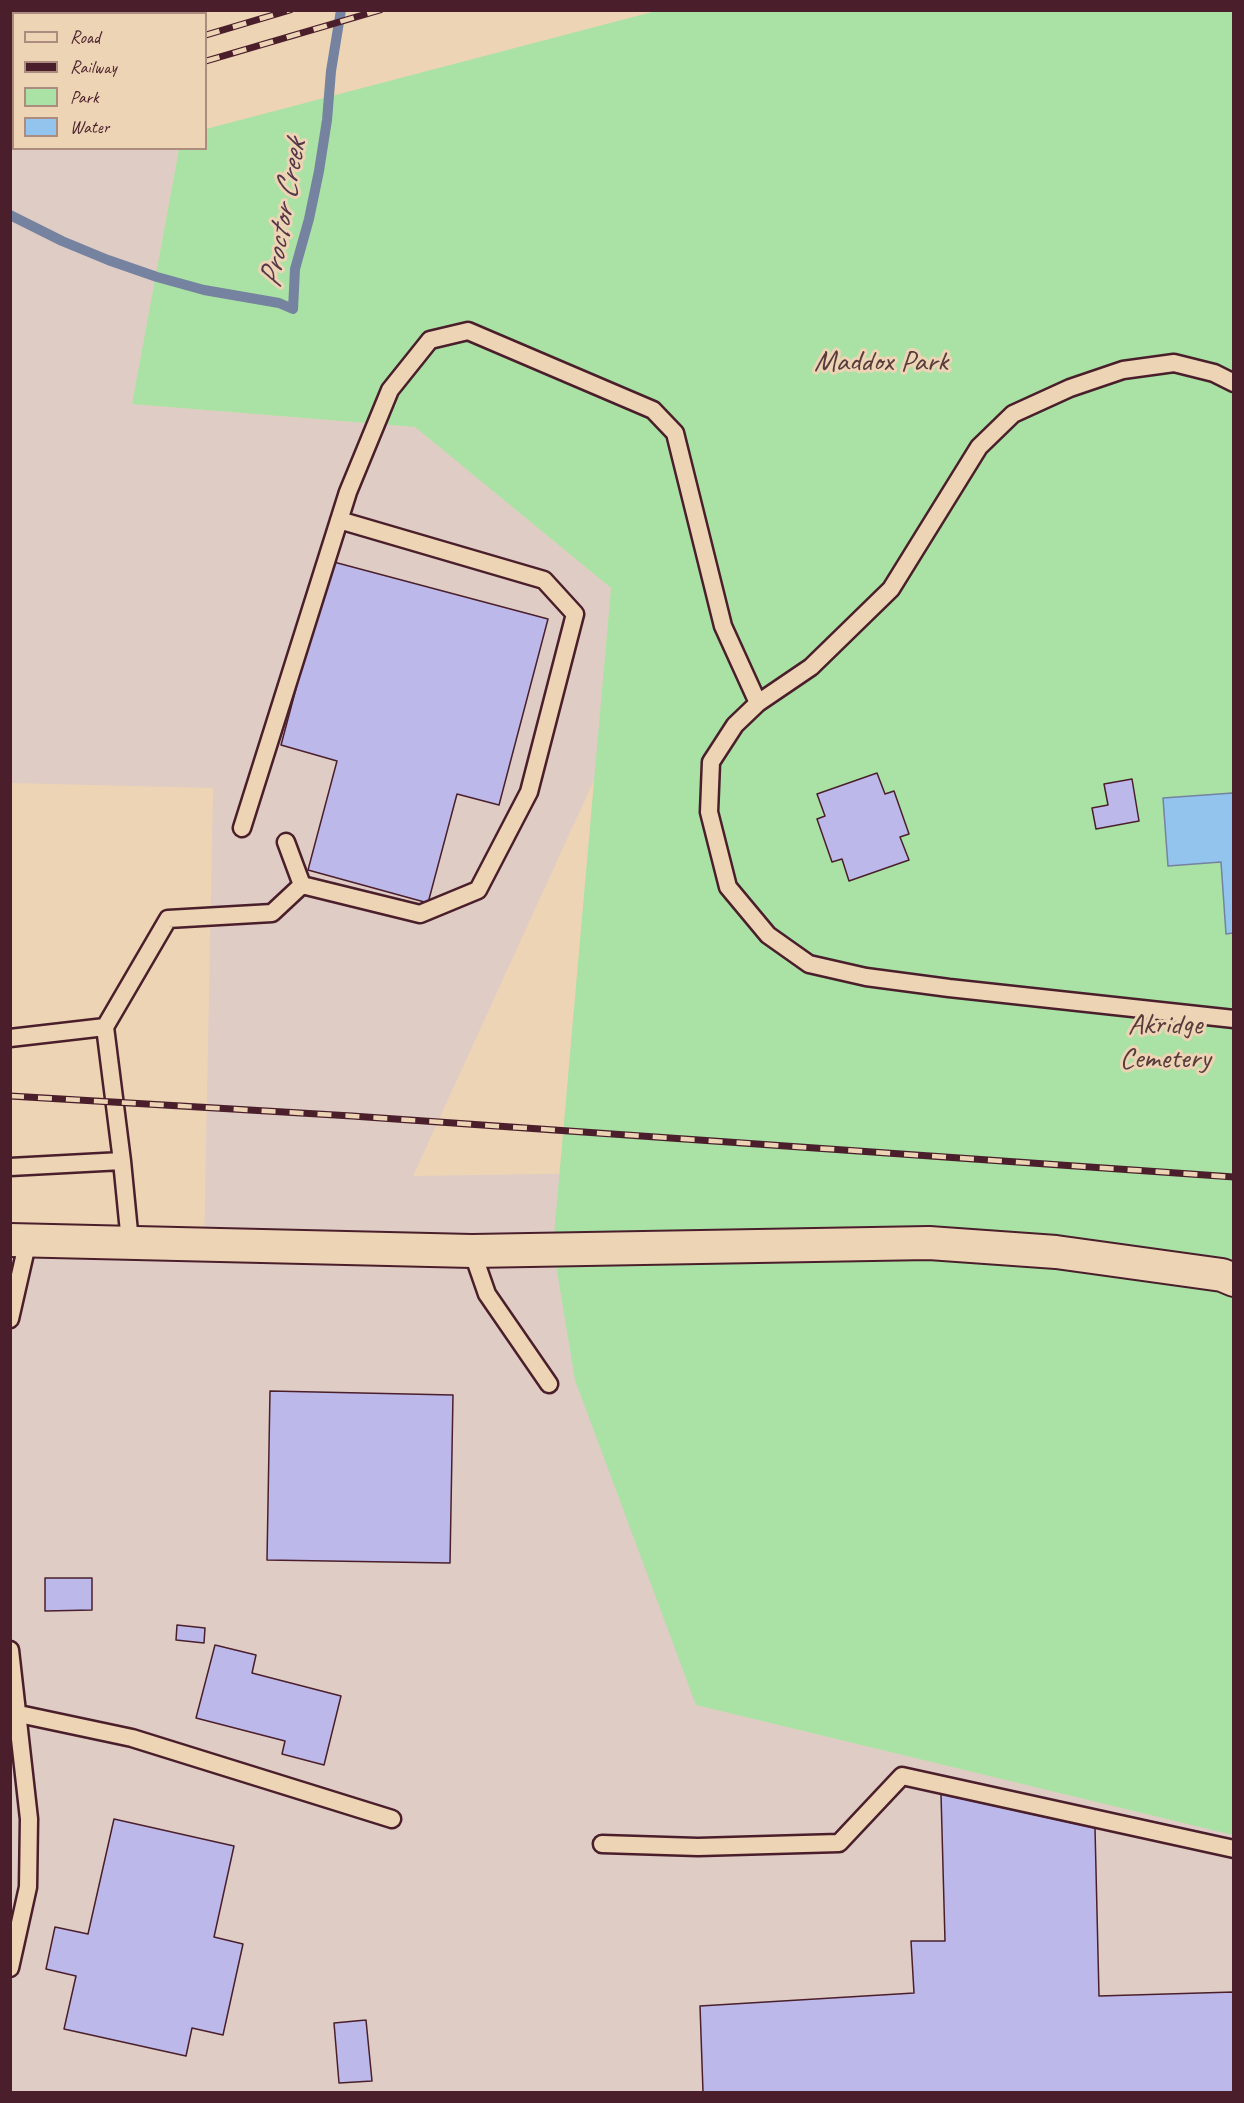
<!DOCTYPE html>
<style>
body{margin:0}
#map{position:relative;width:1244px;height:2103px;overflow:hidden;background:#edd4b5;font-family:Caveat,sans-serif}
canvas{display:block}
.frame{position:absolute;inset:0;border:12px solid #4a1f2b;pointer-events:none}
.legend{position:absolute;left:12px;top:12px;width:195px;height:138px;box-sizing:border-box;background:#edd4b5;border:2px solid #ac8c7e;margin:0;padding:8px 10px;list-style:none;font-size:18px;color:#4a1f2b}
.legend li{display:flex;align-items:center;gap:12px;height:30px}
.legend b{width:30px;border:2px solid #ac8c7e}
</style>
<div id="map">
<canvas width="1244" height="2103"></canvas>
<div class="frame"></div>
<ul class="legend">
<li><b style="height:8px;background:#edd4b5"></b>Road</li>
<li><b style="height:8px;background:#4a1f2b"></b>Railway</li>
<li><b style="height:16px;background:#aae1a5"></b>Park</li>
<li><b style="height:16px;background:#92c4ee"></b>Water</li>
</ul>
</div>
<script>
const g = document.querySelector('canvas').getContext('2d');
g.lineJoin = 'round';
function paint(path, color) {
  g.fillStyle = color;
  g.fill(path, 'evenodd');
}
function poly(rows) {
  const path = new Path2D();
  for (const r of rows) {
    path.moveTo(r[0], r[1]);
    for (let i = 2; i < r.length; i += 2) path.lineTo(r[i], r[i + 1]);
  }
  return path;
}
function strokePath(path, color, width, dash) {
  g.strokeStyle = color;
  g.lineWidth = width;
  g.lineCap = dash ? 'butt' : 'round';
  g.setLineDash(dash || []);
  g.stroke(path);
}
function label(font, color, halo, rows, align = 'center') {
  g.font = font + ' Caveat,sans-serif';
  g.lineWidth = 6;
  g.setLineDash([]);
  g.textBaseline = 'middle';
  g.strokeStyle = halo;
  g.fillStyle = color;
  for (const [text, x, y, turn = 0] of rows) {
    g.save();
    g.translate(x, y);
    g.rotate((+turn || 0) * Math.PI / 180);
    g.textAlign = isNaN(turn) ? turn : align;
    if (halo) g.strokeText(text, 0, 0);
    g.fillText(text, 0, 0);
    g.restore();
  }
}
paint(poly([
 [11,11,205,11,204,14,14,14,14,148,179,149,132,404,415,427,611,588,595,778,413,1176,607,1173,696,1705,1184,1823,1233,1822,1233,2092,11,2092,11,1255,204,1251,213,788,11,783]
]), '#dfccc5');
paint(poly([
 [656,11,1233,11,1233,1835,696,1705,575,1380,553,1247,611,588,415,427,132,404,179,149,206,148,206,129]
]), '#aae1a5');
const water = poly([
 [1233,793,1233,933,1226,934,1221,862,1168,866,1163,798,1233,793]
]);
paint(water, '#92c4ee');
strokePath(water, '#7582a0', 1.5);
strokePath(poly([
 [10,215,62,241,108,260,157,277,204,290,279,303,293,309,295,269,309,219,319,171,327,120,331,71,341,10]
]), '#7582a0', 10);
const building = poly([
 [330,561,548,619,499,805,457,794,428,903,308,870,337,761,281,745,330,561],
 [877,773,885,794,894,791,909,834,900,837,909,860,849,881,842,859,832,862,817,819,825,816,817,794,877,773],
 [1132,779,1139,821,1096,829,1092,808,1108,805,1104,784,1132,779],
 [270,1391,453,1395,450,1563,267,1560,270,1391],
 [45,1578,92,1578,92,1610,45,1611,45,1578],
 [177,1625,205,1628,204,1643,176,1640,177,1625],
 [215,1645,256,1655,252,1673,341,1696,324,1765,282,1754,285,1741,196,1718,215,1645],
 [941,1794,1095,1828,1099,1996,1234,1992,1234,2092,703,2092,700,2006,914,1993,911,1941,945,1941,941,1794],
 [114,1819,234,1846,214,1937,243,1944,223,2035,192,2028,186,2056,64,2029,76,1976,46,1969,55,1927,88,1934,114,1819],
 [366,2020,372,2081,339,2083,334,2023,366,2020]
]);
paint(building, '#bdb8ea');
strokePath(building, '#4a1f2b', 1.5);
const service = poly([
 [1234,383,1214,373,1174,363,1123,370,1070,388,1013,414,979,447,891,589,811,667,758,703,735,725,711,762,709,812,728,887,768,935,809,964,866,977,949,988,1234,1019],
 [242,828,348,492,390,390,430,340,468,331,653,410,675,433,723,626,758,703],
 [286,842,302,885,420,914,478,890,529,792,575,614,544,580,339,520],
 [10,1038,105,1027,168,919,272,913,302,885],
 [122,1161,130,1242],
 [10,1167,122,1161,105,1027],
 [472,1251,487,1294,549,1384],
 [10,1319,28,1240],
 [10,1650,29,1819,28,1887,10,1968],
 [19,1714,132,1738,392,1819],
 [602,1844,698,1847,839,1843,902,1776,1234,1849]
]);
const minor = poly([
 [10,1240,472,1251,929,1243,1056,1252,1222,1275,1234,1280]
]);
strokePath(service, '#4a1f2b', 21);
strokePath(minor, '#4a1f2b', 36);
strokePath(service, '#edd4b5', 16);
strokePath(minor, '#edd4b5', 32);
const rail = poly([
 [206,35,290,10],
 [206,61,380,10],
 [10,102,14,100],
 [10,126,14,125],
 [10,1096,352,1116,1234,1177]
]);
strokePath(rail, '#4a1f2b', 7);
strokePath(rail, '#edd4b5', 4.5, [14]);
label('30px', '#583c3d', '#edd4b5', [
 ["Maddox Park",881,362],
 ["Akridge",1165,1025],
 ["Cemetery",1165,1059]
]);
label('italic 32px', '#553848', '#edd4b5', [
 ["Proctor Creek",284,214,-80]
]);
</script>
